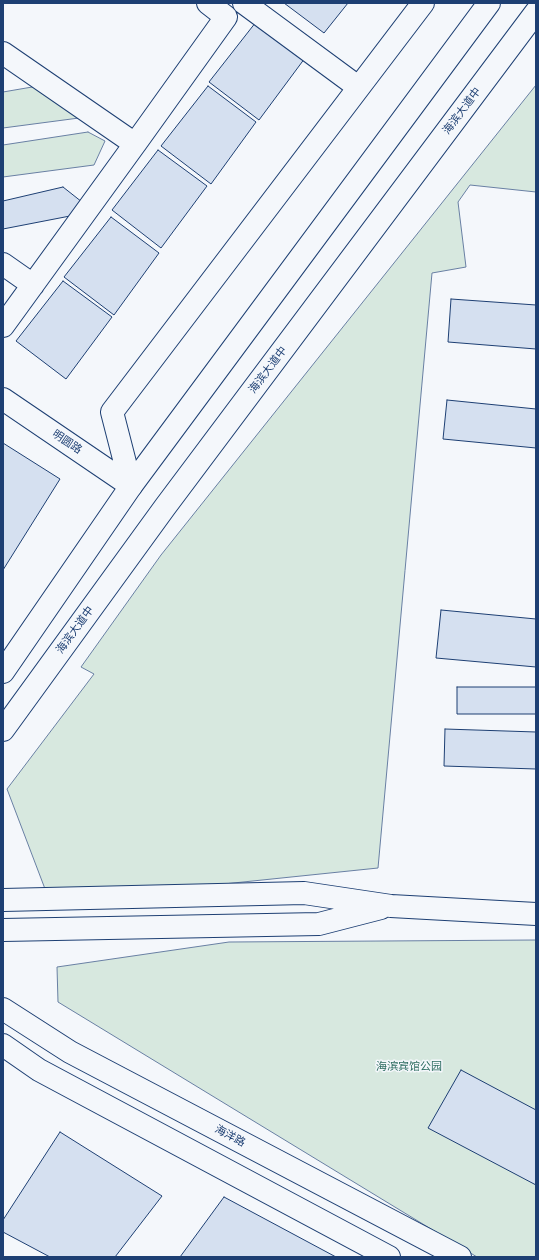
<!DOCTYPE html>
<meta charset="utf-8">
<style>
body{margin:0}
#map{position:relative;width:539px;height:1260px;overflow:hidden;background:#f4f7fb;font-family:Raleway,sans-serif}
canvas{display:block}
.frame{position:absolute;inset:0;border:4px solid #1d3f73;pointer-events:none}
</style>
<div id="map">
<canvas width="539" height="1260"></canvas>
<div class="frame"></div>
</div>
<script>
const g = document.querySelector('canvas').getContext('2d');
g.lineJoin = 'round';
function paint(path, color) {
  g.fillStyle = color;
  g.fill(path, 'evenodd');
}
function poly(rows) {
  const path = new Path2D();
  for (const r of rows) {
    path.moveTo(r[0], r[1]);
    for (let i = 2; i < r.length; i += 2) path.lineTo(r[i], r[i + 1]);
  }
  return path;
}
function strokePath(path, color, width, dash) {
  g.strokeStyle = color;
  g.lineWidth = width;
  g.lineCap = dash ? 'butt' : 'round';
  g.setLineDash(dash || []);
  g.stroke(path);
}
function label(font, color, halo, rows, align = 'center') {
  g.font = font + ' Raleway,"Noto Sans SC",sans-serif';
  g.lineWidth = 3;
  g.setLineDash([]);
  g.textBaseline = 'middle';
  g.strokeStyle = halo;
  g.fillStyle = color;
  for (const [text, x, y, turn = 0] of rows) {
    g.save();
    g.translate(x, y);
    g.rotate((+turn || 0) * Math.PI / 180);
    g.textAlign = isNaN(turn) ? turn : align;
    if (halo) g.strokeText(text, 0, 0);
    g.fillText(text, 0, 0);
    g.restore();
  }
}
const green = poly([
 [536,85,536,192,470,185,458,202,466,267,432,273,378,868,50,902,7,789,94,674,81,667,161,555,536,85],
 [38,86,79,118,3,128,3,92,38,86],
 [88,132,105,141,94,165,3,177,3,145,88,132],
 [536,940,536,1257,477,1257,58,1002,57,967,229,942,536,940]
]);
paint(green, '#d7e8df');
strokePath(green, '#687fa3', 1);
const building = poly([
 [284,3,348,3,324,33,284,3],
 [256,22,305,58,259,120,209,82,256,22],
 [208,86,256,122,211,184,161,146,208,86],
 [158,150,207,186,161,248,112,210,158,150],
 [63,187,82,202,70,216,3,229,3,201,63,187],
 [111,217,159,253,114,315,64,277,111,217],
 [63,281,112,317,66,379,16,341,63,281],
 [451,299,536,305,536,349,448,342,451,299],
 [447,400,536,409,536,448,443,439,447,400],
 [3,443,60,479,3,570,3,443],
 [441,610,536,619,536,667,436,658,441,610],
 [457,687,536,687,536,714,457,714,457,687],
 [445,729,536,732,536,769,444,766,445,729],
 [461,1070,536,1110,536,1185,428,1128,461,1070],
 [60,1132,162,1196,115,1257,50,1257,3,1232,3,1220,60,1132],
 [224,1197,336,1257,180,1257,224,1197]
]);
paint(building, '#d5e0f0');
strokePath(building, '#1d3f73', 1);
const minor = poly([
 [244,3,358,87],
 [3,53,135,144,3,326],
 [135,144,226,17,208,3],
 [3,264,33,285],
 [3,399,131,486],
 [131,486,112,412,423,3],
 [3,900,304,893,391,906,536,914],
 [3,930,319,924,381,908],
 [3,1009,70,1052,460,1257],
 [3,1045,39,1070,389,1257]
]);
const major = poly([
 [3,672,131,486,489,3],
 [3,730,165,507,536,12]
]);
strokePath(minor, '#1d3f73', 24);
strokePath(major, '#1d3f73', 24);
strokePath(minor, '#f4f7fb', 22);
strokePath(major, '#f4f7fb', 22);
label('11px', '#1d3f73', '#f4f7fb', [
 ["海滨大道中",462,111,-53],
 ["海滨大道中",268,370,-53],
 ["明圆路",67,442,34],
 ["海滨大道中",75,630,-54],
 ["海洋路",230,1136,28]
]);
label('11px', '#2c6c60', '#f4f7fb', [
 ["海滨宾馆公园",409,1067]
]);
</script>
